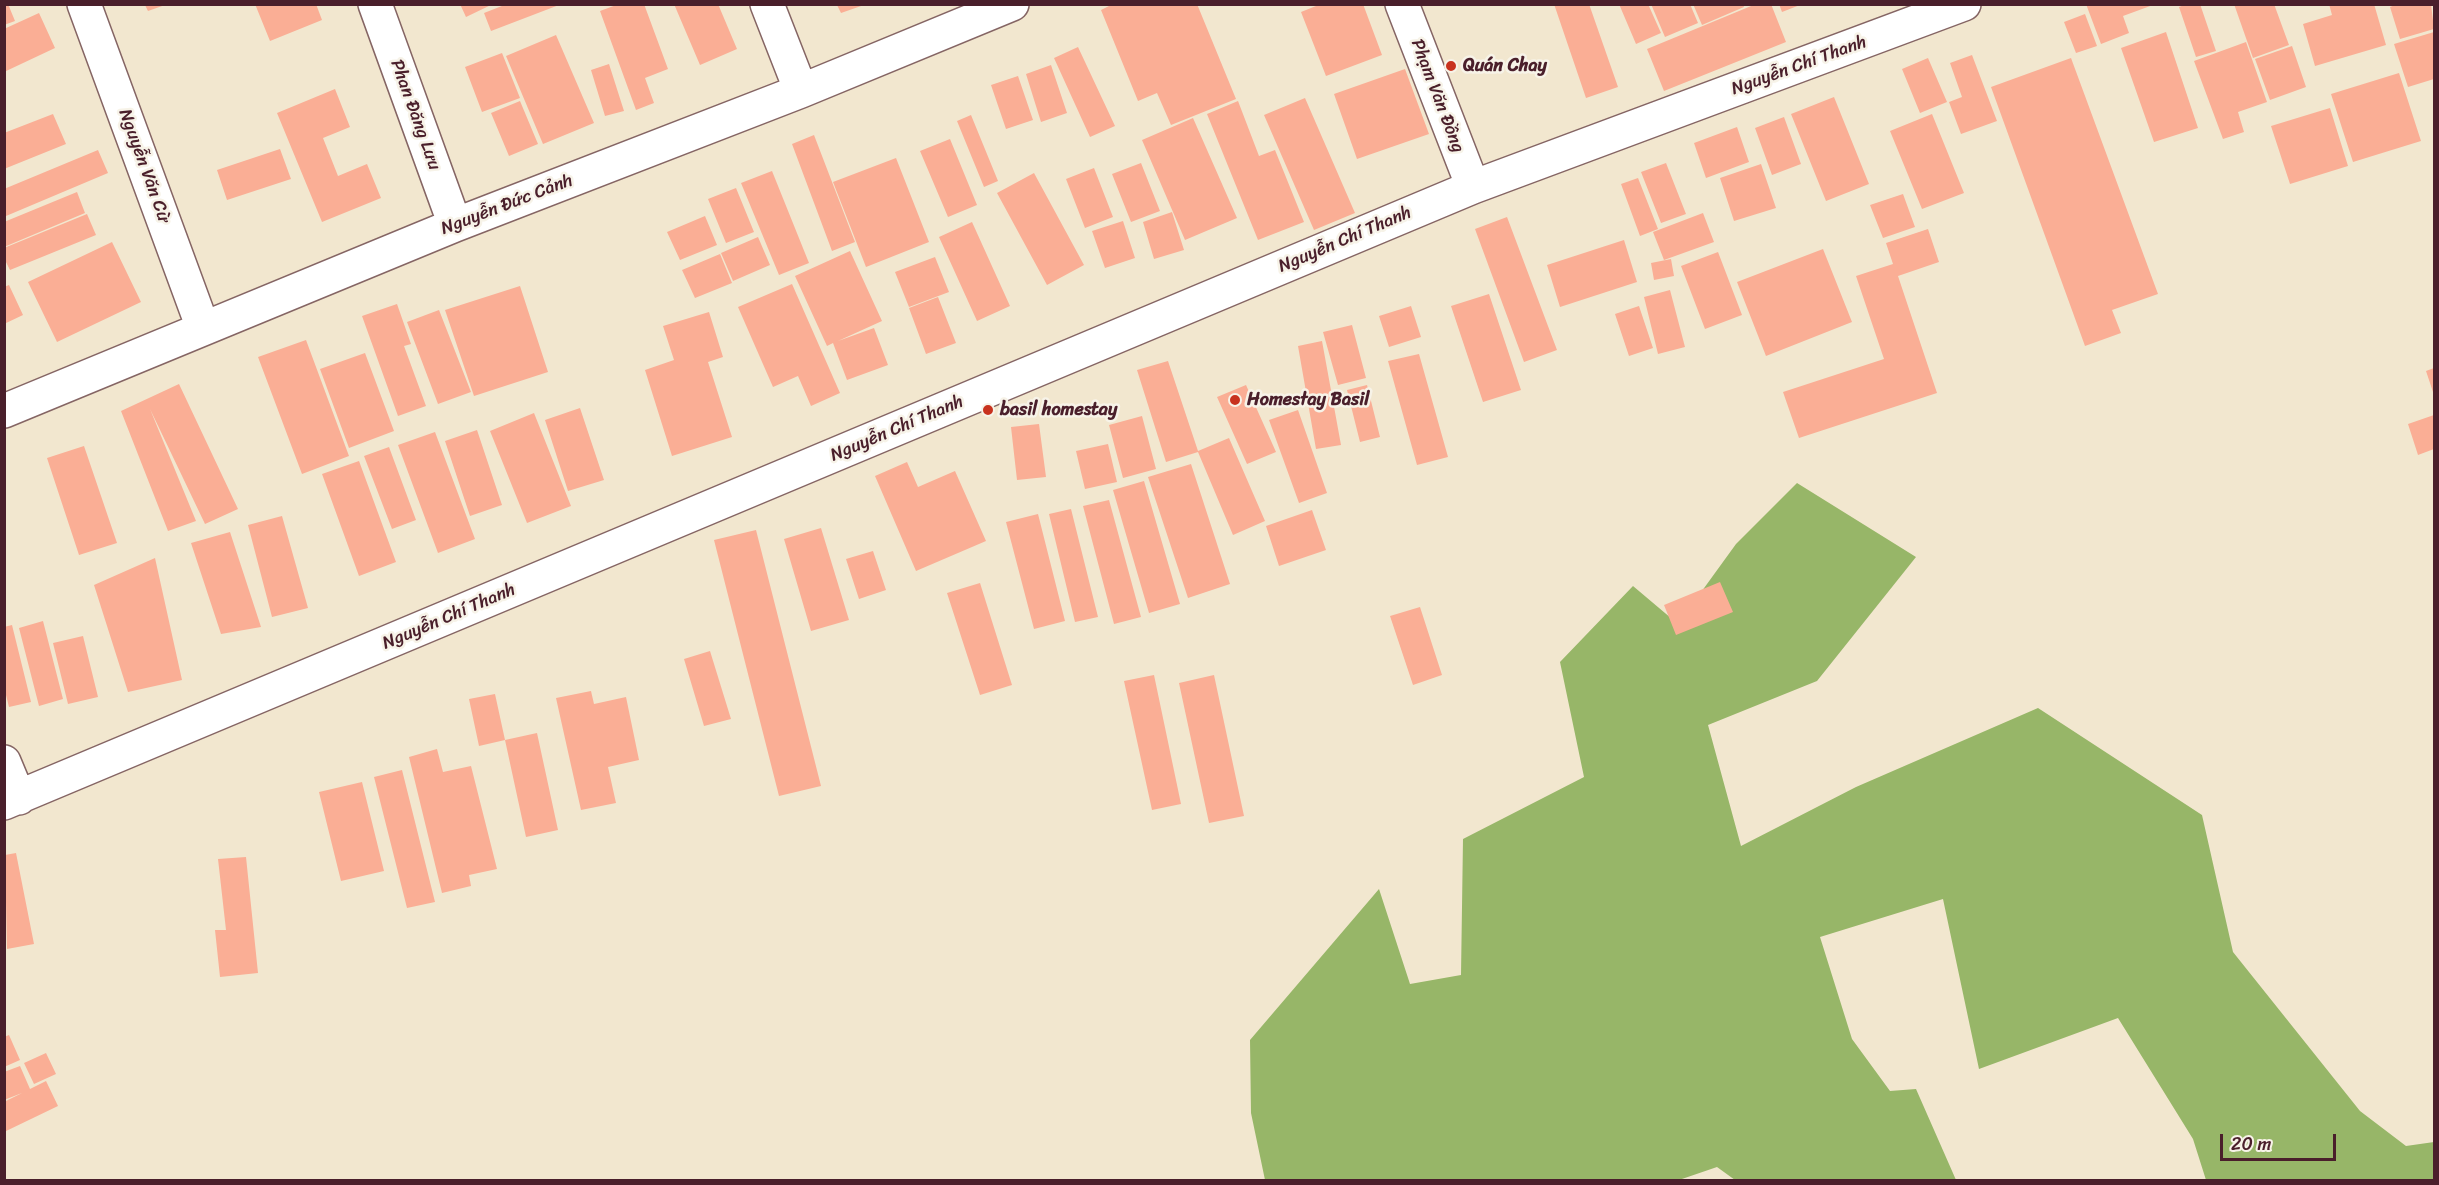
<!DOCTYPE html>
<meta charset="utf-8">
<style>
body{margin:0}
#map{position:relative;width:2439px;height:1185px;overflow:hidden;background:#f2e7cf;font-family:Sriracha,sans-serif}
canvas{display:block}
.frame{position:absolute;inset:0;border:6px solid #4a1f2b;pointer-events:none}
.scale{position:absolute;left:2220px;top:1134px;width:116px;height:27px;box-sizing:border-box;border:3px solid #4a1f2b;border-top:0;padding-left:8px;font-size:18px;line-height:21px;white-space:nowrap;color:#4a1f2b;-webkit-text-stroke:4px #f7f3e8;paint-order:stroke}
</style>
<div id="map">
<canvas width="2439" height="1185"></canvas>
<div class="frame"></div>
<div class="scale">20 m</div>
</div>
<script>
const g = document.querySelector('canvas').getContext('2d');
g.lineJoin = 'round';
function paint(path, color) {
  g.fillStyle = color;
  g.fill(path, 'evenodd');
}
function poly(rows) {
  const path = new Path2D();
  for (const r of rows) {
    path.moveTo(r[0], r[1]);
    for (let i = 2; i < r.length; i += 2) path.lineTo(r[i], r[i + 1]);
  }
  return path;
}
function strokePath(path, color, width, dash) {
  g.strokeStyle = color;
  g.lineWidth = width;
  g.lineCap = dash ? 'butt' : 'round';
  g.setLineDash(dash || []);
  g.stroke(path);
}
function label(font, color, halo, rows, align = 'center') {
  g.font = font + ' Sriracha,sans-serif';
  g.lineWidth = 5;
  g.setLineDash([]);
  g.textBaseline = 'middle';
  g.strokeStyle = halo;
  g.fillStyle = color;
  for (const [text, x, y, turn = 0] of rows) {
    g.save();
    g.translate(x, y);
    g.rotate((+turn || 0) * Math.PI / 180);
    g.textAlign = isNaN(turn) ? turn : align;
    if (halo) g.strokeText(text, 0, 0);
    g.fillText(text, 0, 0);
    g.restore();
  }
}
paint(poly([
 [1797,483,1916,557,1817,681,1708,725,1741,846,1856,787,2038,708,2202,815,2233,952,2360,1111,2406,1146,2434,1142,2434,1180,2206,1180,2193,1139,2118,1018,1979,1069,1943,899,1820,937,1852,1039,1890,1091,1916,1089,1956,1180,1735,1180,1717,1167,1679,1180,1265,1180,1251,1113,1250,1040,1379,889,1410,984,1461,975,1463,839,1584,777,1560,662,1633,586,1678,624,1736,544]
]), '#97b668');
paint(poly([
 [4,4,8,4,15,21,4,25],
 [255,4,316,4,322,20,270,41],
 [460,4,493,4,466,17],
 [507,4,559,4,559,5,491,31,484,13],
 [619,4,644,4,668,69,645,78,654,103,636,110,600,11],
 [674,4,718,4,737,49,700,65],
 [1113,4,1197,4,1236,99,1171,125,1157,93,1138,101,1101,10],
 [1321,4,1363,4,1382,55,1326,76,1301,12],
 [1554,4,1589,4,1618,87,1586,98],
 [1619,4,1648,4,1661,33,1636,44],
 [1651,4,1690,4,1698,23,1665,37],
 [1693,4,1743,4,1744,7,1702,25],
 [1756,4,1771,4,1786,42,1664,91,1647,49],
 [1779,4,1800,4,1800,5,1782,12],
 [2086,4,2153,4,2153,5,2123,16,2129,33,2101,44],
 [2187,4,2200,4,2216,51,2196,57,2179,7],
 [2234,4,2274,4,2289,45,2253,58],
 [2329,4,2374,4,2386,45,2315,66,2303,24,2332,15],
 [2398,4,2431,4,2434,29,2400,39,2390,7],
 [145,5,165,5,148,11],
 [837,5,864,5,841,13],
 [39,13,55,48,4,72,4,29],
 [2085,14,2097,46,2076,53,2064,22],
 [2166,32,2198,128,2154,142,2121,48],
 [2434,32,2434,79,2408,87,2394,44],
 [556,35,594,123,543,144,506,56],
 [2246,42,2267,102,2238,112,2244,132,2223,139,2194,61],
 [2292,46,2306,87,2270,100,2255,59],
 [1078,47,1115,126,1090,137,1054,58],
 [502,53,520,98,482,112,465,67],
 [1972,55,1997,121,1961,134,1949,102,1962,97,1950,63],
 [1928,58,1947,102,1920,113,1902,69],
 [2071,58,2158,294,2112,310,2121,333,2085,346,1991,87],
 [609,64,624,111,605,116,591,70],
 [1051,65,1067,113,1041,122,1026,74],
 [1405,69,1429,134,1357,159,1334,94],
 [2399,73,2421,141,2353,162,2331,94],
 [1018,76,1033,120,1006,129,991,85],
 [335,89,350,127,323,138,338,176,367,164,381,198,322,222,277,113],
 [1834,97,1869,184,1826,201,1791,114],
 [1305,98,1355,213,1314,230,1264,115],
 [520,101,538,144,509,156,491,113],
 [1238,101,1259,156,1275,150,1304,222,1258,240,1207,114],
 [2330,108,2348,166,2290,184,2271,126],
 [53,114,66,144,4,169,4,133],
 [1932,114,1964,193,1922,209,1890,131],
 [971,115,998,181,984,187,957,121],
 [1784,117,1801,164,1772,175,1755,128],
 [1193,118,1237,218,1185,240,1142,140],
 [1737,127,1749,162,1706,178,1694,143],
 [814,135,855,242,832,251,792,144],
 [950,139,977,205,948,217,920,151],
 [280,149,291,179,227,200,217,170],
 [98,150,108,173,6,216,4,189],
 [896,158,929,242,866,267,833,182],
 [1141,163,1160,211,1131,222,1112,174],
 [1666,163,1686,214,1661,223,1641,172],
 [1761,164,1776,208,1734,221,1720,178],
 [1094,168,1113,217,1085,228,1066,179],
 [772,171,809,263,779,275,741,183],
 [1034,173,1084,265,1047,285,997,193],
 [1638,178,1658,229,1640,236,1621,184],
 [736,188,754,232,726,243,708,199],
 [77,192,85,213,4,247,4,222],
 [1903,194,1915,227,1883,238,1870,205],
 [1172,212,1184,250,1154,259,1143,222],
 [1703,213,1714,242,1664,260,1653,232],
 [87,214,96,235,10,270,4,258,4,248],
 [705,216,717,245,680,260,667,232],
 [1507,217,1557,350,1524,362,1475,229],
 [1123,221,1135,258,1105,268,1092,231],
 [972,222,1010,306,977,321,939,237],
 [1928,229,1939,262,1898,276,1937,393,1799,438,1783,392,1884,359,1856,276,1893,264,1886,243],
 [758,237,770,265,733,281,721,253],
 [1624,240,1637,282,1560,307,1547,265],
 [112,242,141,302,57,342,28,282],
 [1823,249,1852,322,1766,356,1737,282],
 [850,251,882,321,838,341,874,328,888,365,847,380,833,343,827,346,795,276],
 [1718,252,1742,315,1705,329,1681,266],
 [720,254,732,283,695,298,682,270],
 [935,257,949,292,909,307,895,272],
 [1671,259,1674,276,1654,280,1651,263],
 [792,284,840,393,811,406,798,376,773,387,738,307],
 [9,285,23,315,4,324,4,287],
 [520,286,548,372,474,396,445,310],
 [1670,290,1685,347,1658,354,1644,297],
 [1489,294,1521,390,1483,402,1451,306],
 [938,297,956,343,926,354,909,308],
 [397,304,411,344,404,346,426,406,398,416,362,316],
 [1411,306,1421,337,1389,347,1379,316],
 [1639,306,1653,348,1629,356,1615,314],
 [439,310,471,392,438,404,407,322],
 [709,312,723,357,708,362,732,437,672,456,645,370,674,360,663,326],
 [1352,325,1366,378,1338,385,1323,332],
 [306,340,349,456,302,474,258,357],
 [1322,341,1341,445,1316,449,1298,346],
 [365,353,394,431,349,448,320,369],
 [1419,354,1448,457,1417,465,1388,361],
 [1168,361,1198,451,1229,438,1265,521,1233,535,1198,452,1166,462,1137,370],
 [2434,368,2434,395,2426,371],
 [179,384,238,509,205,524,150,409,196,521,168,531,121,411],
 [1246,385,1276,452,1247,464,1217,397],
 [1367,385,1380,437,1360,442,1347,390],
 [580,408,604,480,568,491,545,420],
 [1298,410,1327,493,1299,503,1269,420],
 [534,413,571,506,527,523,490,431],
 [2434,415,2434,449,2418,455,2408,424],
 [1142,416,1156,469,1123,478,1109,425],
 [1039,424,1046,477,1017,480,1011,427],
 [477,430,502,505,470,516,445,441],
 [435,432,475,539,438,553,398,445],
 [1108,444,1117,482,1085,489,1076,451],
 [84,446,117,543,79,555,47,458],
 [389,447,416,520,392,529,364,456],
 [359,461,396,562,359,576,322,474],
 [907,462,918,487,955,471,986,541,916,571,875,476],
 [1191,464,1230,584,1188,598,1148,477],
 [1144,481,1180,604,1149,613,1113,490],
 [1109,500,1141,617,1114,624,1083,506],
 [1071,509,1098,617,1075,622,1049,514],
 [1312,510,1326,550,1279,566,1266,526],
 [1038,514,1065,621,1034,629,1006,522],
 [282,516,308,608,272,617,248,525],
 [821,528,849,620,811,631,784,539],
 [756,530,821,786,779,796,714,540],
 [230,532,261,627,221,634,191,543],
 [873,551,886,590,859,599,846,559],
 [155,558,182,680,128,692,94,585],
 [1720,582,1733,612,1676,635,1664,605],
 [980,583,1012,685,980,695,947,593],
 [1420,607,1442,675,1413,685,1390,616],
 [43,621,63,699,39,706,19,628],
 [12,625,31,702,9,707,4,687,4,627],
 [83,636,98,697,68,704,53,643],
 [710,651,731,719,704,726,684,659],
 [1154,675,1181,804,1152,810,1124,681],
 [1214,675,1244,816,1209,823,1179,683],
 [591,691,594,704,626,697,639,760,608,767,616,803,581,810,556,698],
 [495,694,505,740,479,746,469,699],
 [537,733,558,830,526,837,505,740],
 [437,749,443,772,471,766,497,869,469,875,471,886,442,893,409,757],
 [402,770,435,902,407,908,374,777],
 [362,782,384,871,341,881,319,792],
 [16,853,34,944,7,949,5,855],
 [246,857,258,973,220,977,215,930,226,930,218,859],
 [9,1035,20,1060,4,1067,4,1037],
 [46,1053,56,1074,34,1084,24,1063],
 [20,1066,30,1089,46,1081,58,1106,4,1132,4,1102,22,1093,4,1100,4,1072]
]), '#faae95');
const minor = poly([
 [84,4,203,328],
 [375,4,455,225],
 [767,4,801,91],
 [1402,4,1473,187],
 [4,411,455,225,801,91,1012,4],
 [4,762,19,798],
 [4,803,1473,187,1964,4]
]);
strokePath(minor, '#856564', 36);
strokePath(minor, '#fff', 33);
for (const [x, y, r, color] of [
 [1451,66,6,"#c8321e"],
 [1235,400,6,"#c8321e"],
 [988,410,6,"#c8321e"]
]) {
  const dot = new Path2D();
  dot.arc(x, y, r, 0, 2 * Math.PI);
  g.fillStyle = color;
  g.fill(dot);
  strokePath(dot, '#f7f3e8', 2);
}
label('bold 18px', '#4a1f2b', '#f7f3e8', [
 ["Quán Chay",1463,66],
 ["Homestay Basil",1247,400],
 ["basil homestay",1000,410]
], 'left');
label('18px', '#4a1f2b', '#f7f3e8', [
 ["Nguyễn Chí Thanh",1799,66,-20],
 ["Phạm Văn Đồng",1437,96,69],
 ["Phan Đăng Lưu",415,115,70],
 ["Nguyễn Văn Cừ",144,166,70],
 ["Nguyễn Đức Cảnh",507,205,-21],
 ["Nguyễn Chí Thanh",1345,240,-23],
 ["Nguyễn Chí Thanh",897,429,-23],
 ["Nguyễn Chí Thanh",449,617,-23]
]);
</script>
